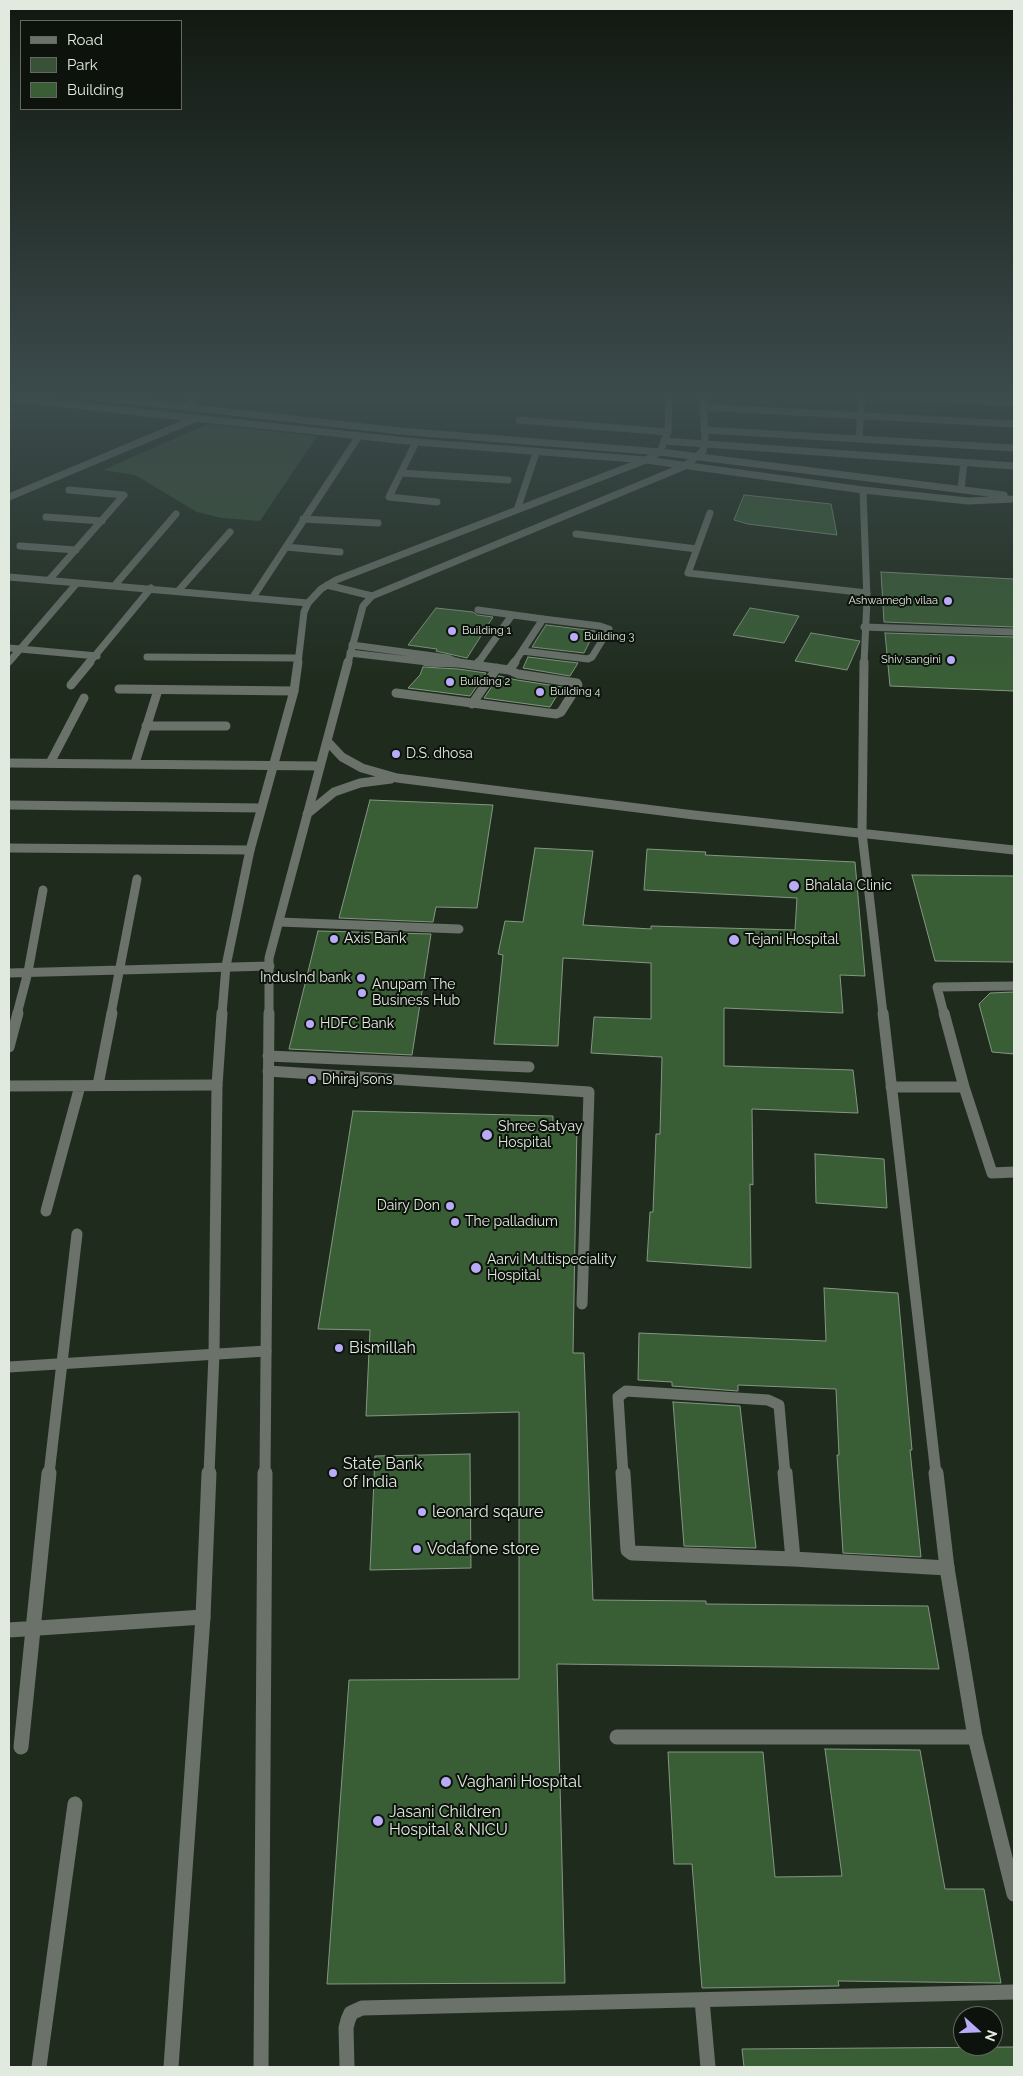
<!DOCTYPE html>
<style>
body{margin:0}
#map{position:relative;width:1023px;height:2076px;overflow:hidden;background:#1f2c1d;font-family:Raleway,sans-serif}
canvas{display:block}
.frame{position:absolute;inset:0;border:10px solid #e0eadf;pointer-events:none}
.legend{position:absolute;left:20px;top:20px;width:162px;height:90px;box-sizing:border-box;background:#0d130c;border:1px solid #616960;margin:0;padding:6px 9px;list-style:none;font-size:15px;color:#e0eadf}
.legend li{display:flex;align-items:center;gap:10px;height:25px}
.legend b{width:25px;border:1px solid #616960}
.north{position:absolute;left:953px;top:2006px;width:50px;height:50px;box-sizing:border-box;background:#0d130c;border:1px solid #616960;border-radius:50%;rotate:110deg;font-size:14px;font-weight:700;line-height:20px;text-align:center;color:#e0eadf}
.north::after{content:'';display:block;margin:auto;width:18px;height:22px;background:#b9abf7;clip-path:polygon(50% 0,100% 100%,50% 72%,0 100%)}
</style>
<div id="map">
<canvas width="1023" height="2076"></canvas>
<div class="frame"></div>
<ul class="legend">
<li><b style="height:6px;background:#6a726a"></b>Road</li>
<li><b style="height:14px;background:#395237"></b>Park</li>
<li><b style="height:14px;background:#395e35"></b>Building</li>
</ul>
<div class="north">N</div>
</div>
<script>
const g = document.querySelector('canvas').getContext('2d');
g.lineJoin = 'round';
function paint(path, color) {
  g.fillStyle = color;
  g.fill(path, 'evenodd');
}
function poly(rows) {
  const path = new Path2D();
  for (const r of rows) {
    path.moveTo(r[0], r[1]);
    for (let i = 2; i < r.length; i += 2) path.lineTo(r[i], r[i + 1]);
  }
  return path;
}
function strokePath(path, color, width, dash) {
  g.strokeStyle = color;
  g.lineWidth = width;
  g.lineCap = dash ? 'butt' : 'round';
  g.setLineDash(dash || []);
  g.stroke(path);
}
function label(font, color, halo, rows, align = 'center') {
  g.font = font + ' Raleway,sans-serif';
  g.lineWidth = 4;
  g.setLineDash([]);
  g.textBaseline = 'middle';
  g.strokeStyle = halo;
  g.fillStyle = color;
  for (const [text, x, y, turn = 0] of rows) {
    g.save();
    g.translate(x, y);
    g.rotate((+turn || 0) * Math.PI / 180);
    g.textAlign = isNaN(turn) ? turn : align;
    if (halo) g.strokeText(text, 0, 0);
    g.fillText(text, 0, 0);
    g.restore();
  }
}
paint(poly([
 [208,424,317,436,260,521,222,518,197,512,135,475,103,470]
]), '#395237');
const building = poly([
 [744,495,831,504,837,535,748,524,734,520,744,495],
 [881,572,1014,579,1014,627,884,622,881,572],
 [436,608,473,612,477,615,493,617,467,658,436,651,437,649,408,645,436,608],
 [750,608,799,616,784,643,733,635,750,608],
 [546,625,595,631,584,653,532,647,546,625],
 [811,633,860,641,847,670,795,661,811,633],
 [885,633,1014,637,1014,691,890,686,885,633],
 [528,657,578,663,570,676,523,668,528,657],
 [423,667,458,669,486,673,470,696,408,688,420,675,423,667],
 [499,676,517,680,562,687,550,707,484,698,499,676],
 [370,800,493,805,477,908,436,907,433,922,339,918,370,800],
 [535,848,593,851,583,925,651,929,651,926,795,930,797,898,644,890,647,849,706,852,705,855,855,862,865,976,840,975,843,1013,724,1008,724,1066,853,1070,858,1113,752,1109,753,1185,750,1184,751,1268,647,1261,650,1212,653,1212,656,1134,660,1134,662,1057,591,1053,594,1017,651,1019,651,963,563,958,558,1046,494,1044,503,955,498,954,505,921,523,922,535,848],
 [912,875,1014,876,1014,962,935,961,912,875],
 [318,931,431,934,412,1055,289,1049,318,931],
 [1014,992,1014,1054,992,1052,979,1004,990,993,1014,992],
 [353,1111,553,1116,553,1122,577,1124,573,1353,584,1353,593,1600,706,1601,706,1604,928,1606,939,1669,557,1664,565,1983,327,1984,349,1680,519,1679,519,1412,366,1416,370,1330,318,1329,353,1111],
 [815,1154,884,1159,887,1208,816,1203,815,1154],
 [824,1288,898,1293,912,1450,910,1450,921,1557,843,1553,837,1455,839,1455,836,1389,738,1385,738,1391,672,1386,672,1382,638,1380,639,1333,826,1341,824,1288],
 [673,1402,740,1406,756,1548,684,1546,673,1402],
 [470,1454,471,1568,370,1570,375,1456,470,1454],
 [825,1749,920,1750,945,1889,984,1889,1001,1983,838,1981,839,1986,702,1988,692,1864,674,1864,668,1752,763,1752,775,1877,842,1876,825,1749],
 [1014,2047,1014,2067,744,2067,742,2049,1014,2047]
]);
paint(building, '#395e35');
strokePath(building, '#859683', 1);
strokePath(poly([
 [188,407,197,394],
 [519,420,668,432],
 [710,513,688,573,867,593],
 [576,534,697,549],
 [864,627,1014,632]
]), '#6a726a', 7);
strokePath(poly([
 [279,922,459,929],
 [944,1014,937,987,1014,986]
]), '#6a726a', 9);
strokePath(poly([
 [944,1013,964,1087,992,1173,1014,1172],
 [268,1056,529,1067],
 [268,1071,589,1092,582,1304],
 [891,1087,964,1087],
 [623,1474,618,1397,626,1391,768,1400,779,1405,785,1474]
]), '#6a726a', 11);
strokePath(poly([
 [623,1473,628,1550,632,1553,793,1559],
 [785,1473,793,1559],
 [793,1559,947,1568],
 [617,1737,975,1737],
 [702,2000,708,2067],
 [347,2067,346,2028,348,2020,351,2013,362,2008,1014,1992]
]), '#6a726a', 15);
strokePath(poly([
 [868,394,1014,403],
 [703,407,1014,424],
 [704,430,1014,448],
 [859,439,862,394],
 [664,441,1014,466],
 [416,442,389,497,437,502],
 [402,473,508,480],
 [961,489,964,463],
 [46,517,102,521],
 [303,519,378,523],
 [20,546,76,550],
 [286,547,340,552],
 [9,577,308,603],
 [49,580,124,495,69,490],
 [114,586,176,514],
 [179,590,230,532],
 [253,597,359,436],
 [478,610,543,619],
 [543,619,600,626,609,629,592,657,588,659,522,651,543,619],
 [352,645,448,658,459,663,456,663],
 [9,648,97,656],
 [350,653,436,663],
 [147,657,298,658],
 [9,662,77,583],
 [89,663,151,588],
 [478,663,512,615],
 [514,663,522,651]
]), '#6a726a', 7);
strokePath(poly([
 [426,662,459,663,457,662],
 [459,663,509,670,515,662],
 [477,665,479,662],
 [71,685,90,662],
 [119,689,294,691],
 [396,693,556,714,561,712,578,685,577,683,518,674,509,670],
 [472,704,497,668],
 [146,726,226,726],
 [9,763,320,766],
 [50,763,84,698],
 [135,763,158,690],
 [9,805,261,808],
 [9,848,250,850],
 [9,973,270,966],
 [17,1014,28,972,43,890],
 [111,1014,137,879]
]), '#6a726a', 9);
strokePath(poly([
 [9,1047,18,1013],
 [98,1085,112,1013],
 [9,1086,217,1085],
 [46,1211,80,1086],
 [9,1367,266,1351],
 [49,1474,77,1234]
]), '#6a726a', 11);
strokePath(poly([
 [9,1630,203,1617],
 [21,1747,49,1473],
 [39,2067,75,1804]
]), '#6a726a', 15);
strokePath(poly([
 [70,394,400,431,660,452,1004,495],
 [9,398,416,442,646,460,863,490,968,501,1014,499],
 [863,490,867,600,864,663],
 [9,497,197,418],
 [517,510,536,453],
 [327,585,372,596],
 [298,663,304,612,308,603,321,589,336,580,646,460,660,452,668,432,669,394],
 [348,663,363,606,372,596,685,466,703,451,705,438,703,394]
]), '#6a726a', 7);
strokePath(poly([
 [864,662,862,833,883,1014],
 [327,741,342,757,362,768,397,778,694,815,1014,850],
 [307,814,334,792,360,783,391,779],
 [222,1014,226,966,250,850,294,691,298,662],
 [269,1014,269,958,348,662]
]), '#6a726a', 9);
strokePath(poly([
 [883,1013,936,1474],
 [209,1474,214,1354,217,1085,222,1013],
 [265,1474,269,1013]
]), '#6a726a', 11);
strokePath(poly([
 [936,1473,947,1568,975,1737,1014,1894],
 [171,2067,203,1617,209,1473],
 [261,2067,265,1473]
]), '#6a726a', 15);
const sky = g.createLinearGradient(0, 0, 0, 685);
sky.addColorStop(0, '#111810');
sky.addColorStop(0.58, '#3c4b4c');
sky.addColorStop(1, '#3c4b4c00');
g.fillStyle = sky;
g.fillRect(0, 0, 1023, 685);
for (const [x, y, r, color] of [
 [948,601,5,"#b9abf7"],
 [452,631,5,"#b9abf7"],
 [574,637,5,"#b9abf7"],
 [951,660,5,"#b9abf7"],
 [450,682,5,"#b9abf7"],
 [540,692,5,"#b9abf7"],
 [396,754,5,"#b9abf7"],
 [794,886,6,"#b9abf7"],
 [334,939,5,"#b9abf7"],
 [734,940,6,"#b9abf7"],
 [361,978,5,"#b9abf7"],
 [362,993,5,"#b9abf7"],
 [310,1024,5,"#b9abf7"],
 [312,1080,5,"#b9abf7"],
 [487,1135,6,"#b9abf7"],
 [450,1206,5,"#b9abf7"],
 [455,1222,5,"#b9abf7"],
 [476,1268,6,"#b9abf7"],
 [339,1348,5,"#b9abf7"],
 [333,1473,5,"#b9abf7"],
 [422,1512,5,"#b9abf7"],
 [417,1549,5,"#b9abf7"],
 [446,1782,6,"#b9abf7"],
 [378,1821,6,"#b9abf7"]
]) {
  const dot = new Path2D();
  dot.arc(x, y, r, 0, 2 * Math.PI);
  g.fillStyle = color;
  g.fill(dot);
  strokePath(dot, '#0d130c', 2);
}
label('11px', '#e0eadf', '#0d130c', [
 ["Ashwamegh vilaa",938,601,"right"],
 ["Building 1",462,631],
 ["Building 3",584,637],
 ["Shiv sangini",941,660,"right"],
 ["Building 2",460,682],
 ["Building 4",550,692]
], 'left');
label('14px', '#e0eadf', '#0d130c', [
 ["D.S. dhosa",406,754],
 ["Bhalala Clinic",805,886],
 ["Axis Bank",344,939],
 ["Tejani Hospital",745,940],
 ["IndusInd bank",351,978,"right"],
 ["Anupam The",372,985],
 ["Business Hub",372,1001],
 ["HDFC Bank",320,1024],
 ["Dhiraj sons",322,1080],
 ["Shree Satyay",498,1127],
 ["Hospital",498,1143],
 ["Dairy Don",440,1206,"right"],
 ["The palladium",465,1222],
 ["Aarvi Multispeciality",487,1260],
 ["Hospital",487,1276]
], 'left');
label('16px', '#e0eadf', '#0d130c', [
 ["Bismillah",349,1348],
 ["State Bank",343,1464],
 ["of India",343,1482],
 ["leonard sqaure",432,1512],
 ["Vodafone store",427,1549],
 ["Vaghani Hospital",457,1782],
 ["Jasani Children",389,1812],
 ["Hospital & NICU",389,1830]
], 'left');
</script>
